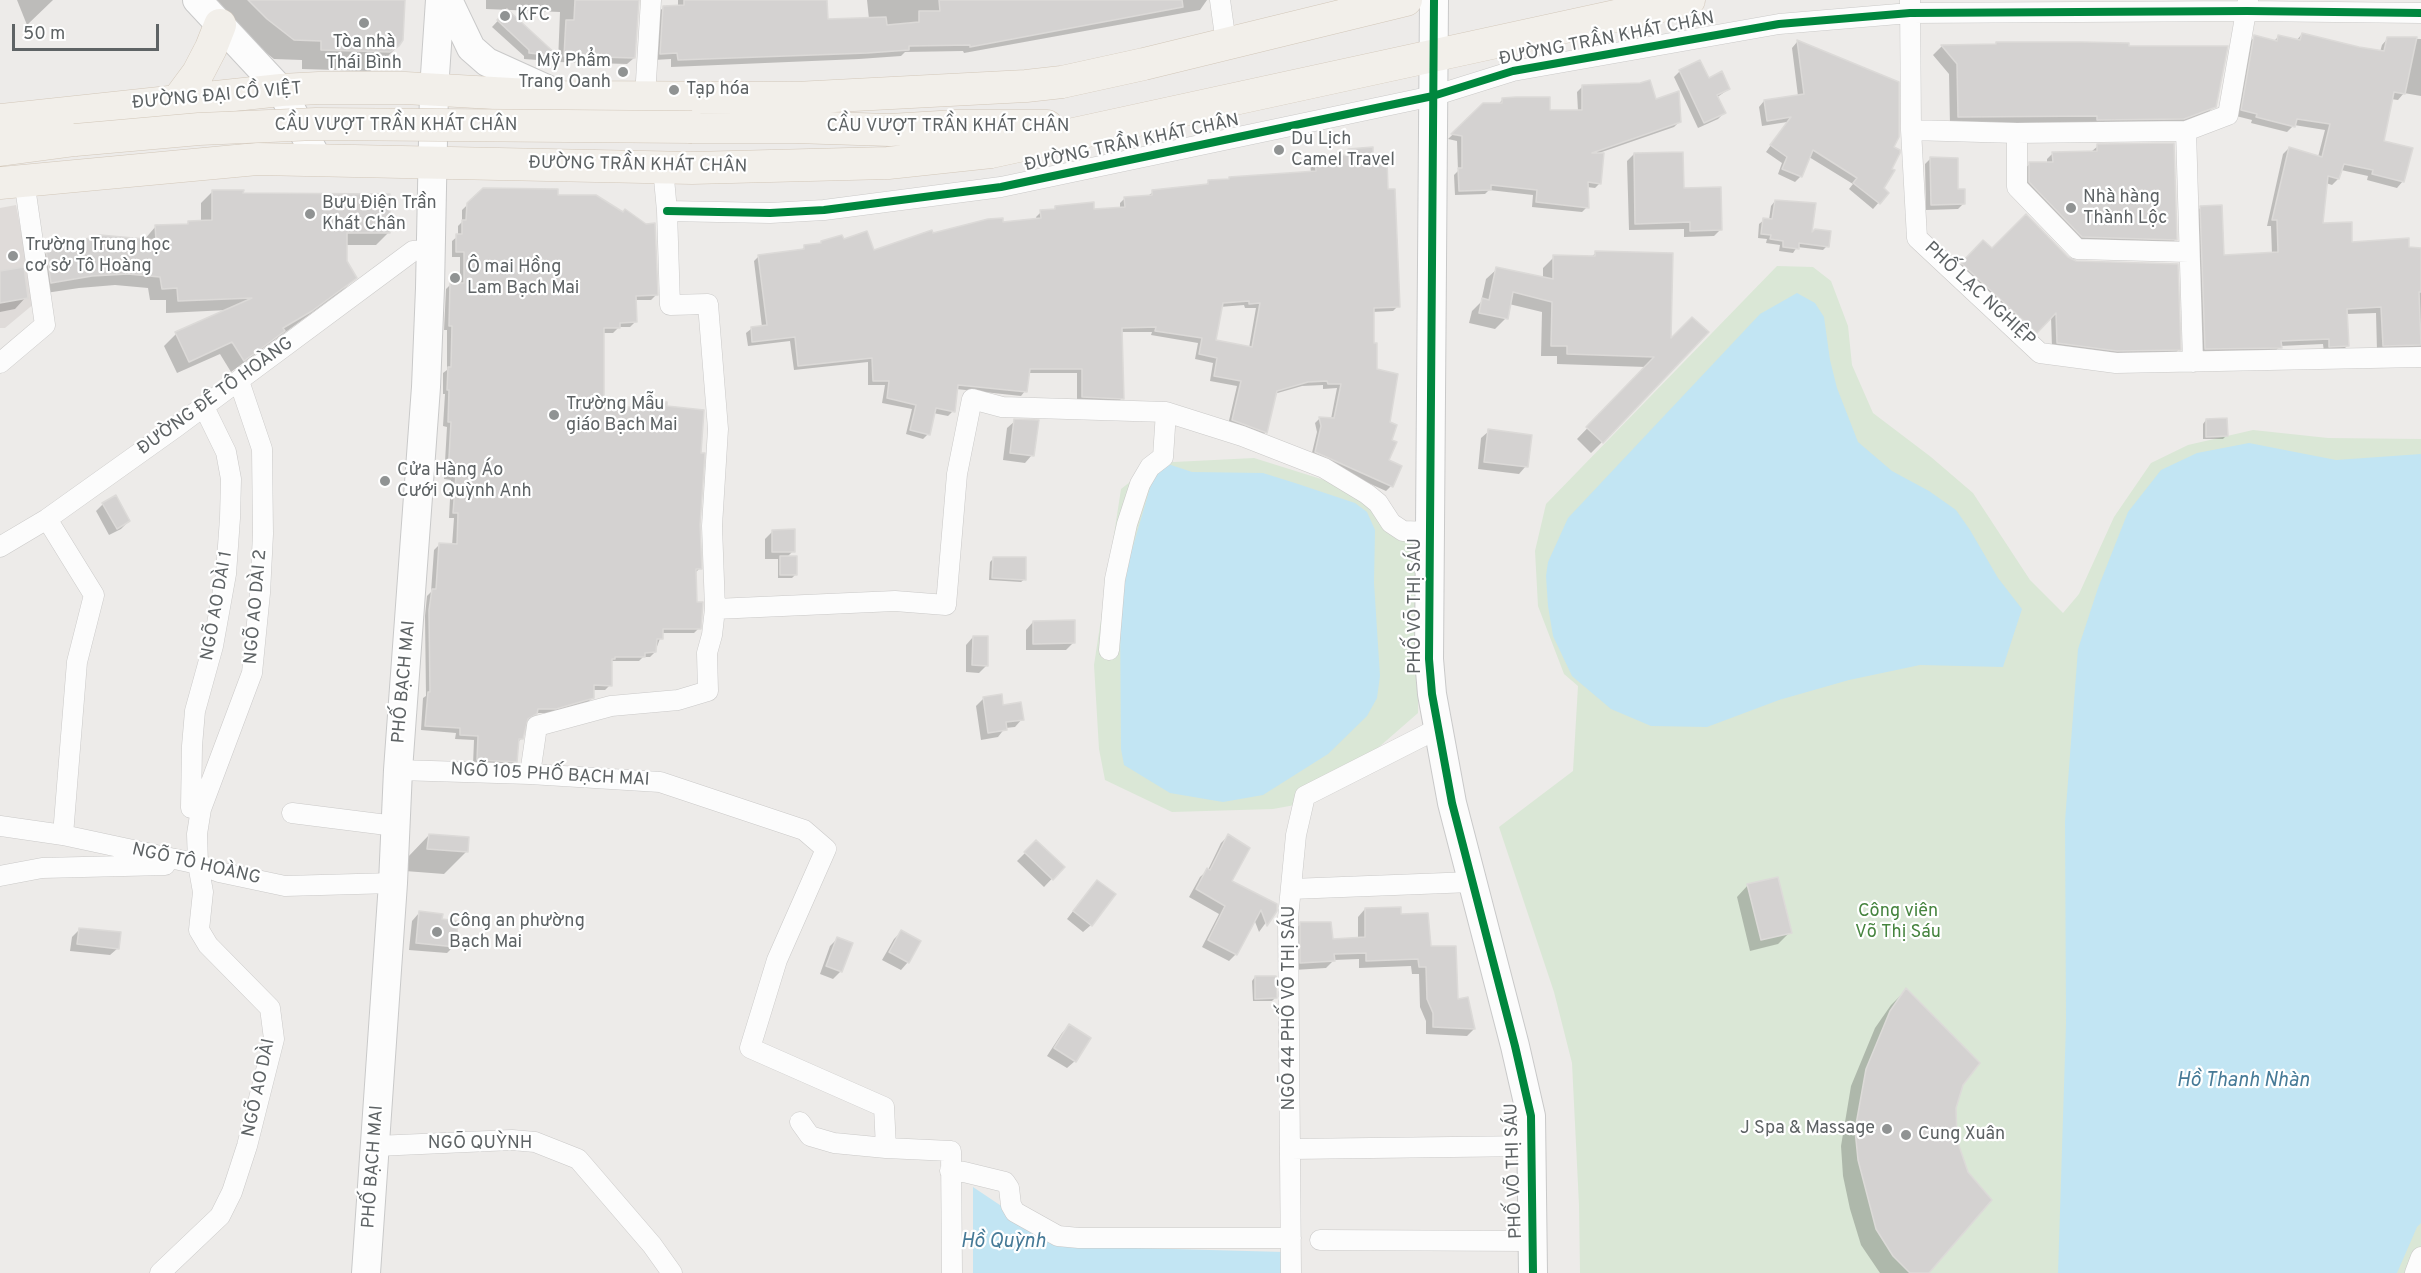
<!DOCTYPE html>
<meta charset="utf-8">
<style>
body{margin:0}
#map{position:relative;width:2421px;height:1273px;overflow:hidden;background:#edebe9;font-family:Overpass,sans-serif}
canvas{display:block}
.scale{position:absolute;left:12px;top:24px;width:147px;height:27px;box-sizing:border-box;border:3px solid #5e6365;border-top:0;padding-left:8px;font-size:18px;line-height:21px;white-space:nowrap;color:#5e6365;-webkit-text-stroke:4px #fff;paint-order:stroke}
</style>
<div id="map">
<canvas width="2421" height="1273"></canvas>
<div class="scale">50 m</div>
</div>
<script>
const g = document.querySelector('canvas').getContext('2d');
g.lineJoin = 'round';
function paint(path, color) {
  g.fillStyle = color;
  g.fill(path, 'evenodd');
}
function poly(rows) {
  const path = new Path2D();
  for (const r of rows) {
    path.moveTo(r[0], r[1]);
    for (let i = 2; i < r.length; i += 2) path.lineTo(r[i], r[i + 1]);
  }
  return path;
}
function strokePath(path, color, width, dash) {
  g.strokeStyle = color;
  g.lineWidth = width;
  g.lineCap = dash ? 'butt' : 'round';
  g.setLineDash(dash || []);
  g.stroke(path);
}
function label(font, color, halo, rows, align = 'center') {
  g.font = font + ' Overpass,sans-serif';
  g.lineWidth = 4.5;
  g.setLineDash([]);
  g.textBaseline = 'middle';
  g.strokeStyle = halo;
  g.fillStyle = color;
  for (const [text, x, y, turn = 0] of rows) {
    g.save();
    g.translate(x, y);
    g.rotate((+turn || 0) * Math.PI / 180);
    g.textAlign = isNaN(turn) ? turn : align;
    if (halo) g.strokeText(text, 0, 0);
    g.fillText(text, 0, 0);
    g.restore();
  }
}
paint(poly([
 [16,205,35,303,5,328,0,328,0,208]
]), '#dfdbd9');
paint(poly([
 [1777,266,1813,267,1831,281,1848,326,1852,365,1873,413,1931,457,1973,493,2030,580,2063,613,2079,594,2114,517,2151,463,2188,445,2253,430,2328,438,2421,439,2421,1253,2415,1273,1580,1273,1579,1205,1572,1063,1554,992,1499,827,1573,771,1578,686,1564,674,1538,606,1535,551,1546,504],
 [1254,458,1353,489,1399,517,1421,560,1418,713,1317,801,1273,809,1172,812,1105,780,1099,749,1094,665,1121,489,1154,463]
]), '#dae7d6');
paint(poly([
 [1797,293,1815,303,1824,317,1830,360,1837,388,1858,442,1892,471,1929,491,1956,510,1970,530,1998,578,2022,609,2003,667,1920,665,1849,680,1779,700,1707,727,1651,726,1611,709,1572,676,1553,636,1548,606,1546,576,1548,562,1568,518,1760,314],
 [2249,443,2336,460,2421,454,2421,1223,2417,1227,2397,1273,2058,1273,2066,1024,2065,821,2078,649,2098,588,2128,512,2161,470,2197,453],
 [1168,464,1192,472,1263,473,1295,483,1355,503,1367,512,1375,530,1374,583,1380,676,1377,698,1367,716,1328,754,1263,795,1223,802,1170,793,1124,765,1121,749,1120,606,1131,553,1152,481,1158,469],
 [973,1187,1061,1246,1284,1252,1281,1273,973,1273]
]), '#c2e5f3');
paint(poly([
 [17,0,53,0,27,25],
 [198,0,403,0,398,46,378,66,370,71,302,69,302,60,274,59],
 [486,0,638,0,634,58,627,64,558,62,560,12,486,9],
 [678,0,826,0,827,20,869,19,867,0,1207,0,1200,10,964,53,963,51,905,52,901,56,859,59,671,67,671,59,654,60,656,14,663,8,678,7],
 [507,11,556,56,551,61,524,59,524,56,492,27],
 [2302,34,2380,52,2382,45,2388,38,2421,39,2421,96,2404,93,2398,100,2391,99,2383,142,2403,181,2397,188,2367,180,2368,176,2341,170,2338,179,2332,185,2326,183,2321,225,2351,243,2421,249,2421,354,2377,351,2376,313,2346,314,2347,346,2341,352,2324,352,2323,344,2280,346,2274,353,2199,355,2195,213,2201,207,2222,256,2272,254,2271,226,2267,226,2283,154,2289,148,2318,157,2325,130,2294,125,2287,132,2251,123,2252,120,2236,116,2248,43,2255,37,2274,41,2279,36,2296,41],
 [1797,42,1897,83,1892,148,1882,188,1887,193,1873,209,1849,189,1853,184,1809,157,1801,176,1795,182,1778,174,1782,163,1766,152,1787,122,1762,126,1759,107,1764,101,1798,96,1792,48],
 [2081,43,2127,48,2215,106,2205,115,2174,127,1950,126,1949,74,1933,55,1942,46],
 [1680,71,1729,89,1716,98,1724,113,1718,119,1698,128,1674,77],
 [1582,87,1655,101,1679,122,1674,127,1596,154,1600,183,1595,188,1587,187,1587,207,1582,212,1532,207,1533,195,1489,190,1485,194,1455,195,1454,175,1458,171,1457,141,1448,139,1484,105,1498,105,1502,100,1549,112,1578,111,1577,92],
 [2098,146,2176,239,2170,245,2076,242,2024,188,2024,169,2030,164,2047,163,2047,159,2053,153,2092,151],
 [1349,150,1372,161,1398,306,1393,311,1372,312,1376,370,1388,423,1387,461,1391,486,1386,491,1311,457,1317,432,1315,423,1320,418,1331,419,1337,388,1323,389,1323,385,1302,386,1274,394,1266,432,1261,437,1228,425,1237,386,1210,381,1213,363,1195,359,1198,343,1151,335,1152,332,1121,332,1122,398,1117,403,1077,402,1077,373,1028,373,1025,391,1021,396,956,389,953,411,948,416,933,413,928,434,923,439,906,434,912,409,882,403,885,385,868,385,868,362,794,370,790,341,748,346,746,333,751,329,762,327,754,261,759,256,800,251,805,247,843,240,873,252,931,234,1037,220,1036,217,1041,212,1052,211,1056,207,1093,210,1120,208,1120,203,1125,198,1148,196,1153,192,1204,186,1209,182,1311,173,1310,163,1315,158,1344,157],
 [1244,305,1245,308,1256,308,1249,348,1214,341,1220,307],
 [1634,154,1683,190,1721,229,1714,236,1684,237,1684,229,1629,230,1627,161],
 [1930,159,1964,203,1958,209,1926,210,1925,164],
 [483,190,556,196,656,295,651,300,634,300,635,322,630,327,619,327,613,333,602,333,603,407,636,409,641,402,665,408,700,454,700,568,695,573,695,603,699,628,694,633,662,633,655,652,650,657,643,657,639,661,610,661,610,685,605,690,592,690,592,698,587,703,550,713,535,713,526,721,522,738,517,743,516,761,511,766,473,765,474,740,455,739,456,733,421,730,423,698,426,696,425,616,427,596,431,592,434,550,439,545,452,546,454,518,449,518,451,480,444,479,447,427,443,426,445,394,443,394,443,373,447,370,447,330,444,330,446,289,451,284,460,285,460,257,452,257,452,241,458,236,458,226,462,222,462,210],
 [213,191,242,195,388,233,376,245,345,245,345,261,355,278,343,290,231,372,220,354,177,373,164,346,176,334,228,310,166,313,166,300,150,300,148,288,115,285,79,288,39,294,35,264,47,252,144,240,156,226,186,225,189,222,201,222,201,203],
 [1775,201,1811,235,1827,246,1823,250,1797,247,1793,253,1779,251,1780,245,1766,243,1767,239,1758,238,1759,224,1764,220,1769,220,1771,206],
 [1983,242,1992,250,2067,259,2179,349,2174,355,2110,356,2052,348,2051,316,2030,338,1957,269],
 [1596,253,1670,342,1602,442,1591,453,1577,439,1646,367,1557,364,1557,356,1541,356,1542,312,1509,304,1506,318,1495,329,1469,323,1472,311,1481,302,1486,279,1497,269,1543,279,1543,268,1554,257,1591,257],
 [0,273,26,297,15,309,0,312],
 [2206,420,2227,435,2223,439,2203,439,2203,424],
 [1015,421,1032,455,1025,463,1003,460,1007,428],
 [1489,431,1526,466,1519,474,1478,469,1481,438],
 [103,504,129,521,121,529,109,535,96,511],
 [773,531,793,551,787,557,795,575,792,578,778,578,778,559,765,559,765,539],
 [993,559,1025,579,1021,582,989,580,990,562],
 [1033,622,1074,642,1066,650,1026,650,1026,630],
 [973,637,987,665,979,673,966,672,966,645],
 [984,698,1002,706,1022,719,1015,727,1005,728,998,737,981,740,976,706],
 [429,835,467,851,444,874,405,871,407,858],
 [1228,836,1230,882,1275,910,1259,932,1254,919,1236,954,1229,961,1202,947,1219,914,1189,897,1200,877,1208,870,1221,843],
 [1036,842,1063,867,1044,887,1017,861],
 [1748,885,1790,932,1778,944,1750,951,1737,897],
 [1090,889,1091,925,1083,932,1067,919],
 [1365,909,1400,916,1429,948,1456,1001,1474,1029,1467,1036,1426,1034,1426,1021,1420,1007,1419,974,1412,974,1411,966,1359,968,1359,959,1334,960,1326,968,1294,970,1293,931,1301,924,1332,940,1358,939,1358,917],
 [419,913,441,921,454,946,447,953,409,950,412,921],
 [80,929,118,948,110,955,70,951,72,937],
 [901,932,908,962,901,970,882,960,894,939],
 [837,939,841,971,833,979,820,974,830,946],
 [1255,977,1275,998,1272,1001,1253,1001,1252,981],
 [1906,990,1962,1085,1955,1108,1927,1273,1880,1273,1861,1245,1850,1209,1843,1176,1841,1146,1851,1086,1875,1028,1891,1005],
 [1069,1026,1075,1061,1067,1068,1047,1056,1062,1033]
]), '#0003');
const building = poly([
 [248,0,405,0,403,40,399,46,390,52,321,50,321,41,294,40,267,19,248,0],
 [575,0,639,0,635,58,564,56,566,20,574,20,575,0],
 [684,0,827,0,828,19,886,17,887,25,919,22,919,11,940,11,939,0,1182,0,1183,7,970,47,970,45,909,46,909,50,867,53,678,60,677,53,660,54,663,6,684,5,684,0],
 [507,9,558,56,529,53,529,50,497,20,507,9],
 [2302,33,2359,47,2384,51,2387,37,2417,37,2405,94,2394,92,2384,141,2413,148,2404,182,2372,174,2373,170,2344,164,2339,179,2328,176,2323,223,2352,222,2352,242,2409,238,2409,247,2421,248,2421,292,2419,292,2421,345,2383,346,2381,307,2347,309,2349,346,2329,347,2329,339,2281,341,2282,348,2205,349,2200,206,2222,205,2224,255,2278,252,2277,220,2272,220,2289,147,2322,157,2330,124,2297,119,2295,127,2256,117,2257,114,2241,110,2254,35,2277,41,2278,35,2300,40,2302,33],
 [1797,40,1899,82,1899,137,1894,147,1900,150,1900,153,1892,169,1895,170,1884,188,1889,193,1880,204,1853,183,1857,178,1813,150,1802,177,1782,169,1787,157,1770,145,1791,117,1767,121,1764,100,1804,94,1797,40],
 [1996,42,2081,42,2129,43,2129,46,2228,46,2216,107,2184,119,2097,120,2097,116,1958,117,1957,64,1941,45,1996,44,1996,42],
 [1700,60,1709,78,1722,71,1730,89,1717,95,1726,113,1704,123,1679,70,1700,60],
 [1650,80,1656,99,1679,91,1681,122,1592,153,1604,153,1601,184,1588,182,1589,208,1536,202,1537,190,1491,185,1491,190,1459,191,1458,168,1462,168,1462,136,1451,134,1483,103,1502,103,1502,98,1516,97,1550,97,1550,110,1582,110,1582,85,1640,83,1650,80],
 [2174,143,2177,240,2082,237,2029,182,2029,162,2053,162,2052,152,2097,151,2097,144,2174,143],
 [1373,147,1373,160,1387,159,1388,189,1395,189,1400,307,1374,308,1374,343,1377,343,1377,369,1398,374,1390,422,1397,425,1392,440,1397,442,1389,460,1402,466,1393,487,1315,452,1321,426,1319,417,1334,418,1341,384,1328,384,1327,381,1308,382,1277,391,1267,433,1232,420,1241,381,1214,376,1217,358,1199,354,1202,338,1155,331,1156,327,1122,328,1124,399,1082,397,1082,369,1030,369,1027,392,958,385,955,412,936,408,930,435,910,430,916,405,887,398,889,381,873,381,872,358,798,366,795,337,752,342,751,327,767,325,758,255,804,249,804,245,821,243,821,241,842,235,844,239,867,231,874,250,932,230,933,233,988,219,1003,218,1003,222,1041,218,1040,210,1055,209,1055,206,1094,202,1094,209,1125,207,1124,197,1152,195,1152,190,1208,184,1208,180,1229,179,1229,177,1316,171,1315,156,1349,155,1348,149,1373,147],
 [1249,301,1249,304,1260,303,1252,347,1216,340,1223,303,1249,301],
 [1683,152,1684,188,1721,187,1722,230,1690,231,1690,222,1635,224,1634,153,1683,152],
 [1930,157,1958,158,1958,189,1965,189,1965,204,1931,205,1930,157],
 [483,188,558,189,558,195,596,195,623,212,625,209,646,224,655,223,658,295,636,296,637,322,620,323,620,328,604,328,604,405,640,408,641,400,667,402,667,406,704,410,701,453,705,453,700,525,702,569,696,569,697,602,703,602,701,629,663,629,663,639,657,639,656,652,645,653,645,657,615,657,615,659,612,659,612,686,594,685,594,698,556,709,538,709,537,714,528,719,523,739,519,739,517,762,477,760,478,736,460,735,460,728,425,726,428,692,430,692,429,610,432,589,436,589,439,543,457,544,458,513,453,513,456,475,448,475,451,422,448,422,449,390,447,390,448,367,451,367,452,326,449,326,450,283,464,283,464,252,456,252,456,234,462,234,462,220,466,220,467,203,483,188],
 [212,190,244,190,243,193,390,194,390,233,347,233,347,261,357,278,312,311,283,328,285,331,244,361,232,342,189,362,175,332,252,298,178,301,177,288,162,289,160,277,128,274,92,276,51,283,46,250,100,235,156,240,155,225,188,224,188,221,212,220,212,190],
 [1775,200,1816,203,1812,232,1815,229,1831,231,1829,247,1799,243,1799,249,1783,247,1783,241,1770,239,1771,235,1761,234,1763,218,1772,219,1775,200],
 [2026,214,2068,257,2076,261,2178,264,2181,350,2117,351,2057,343,2056,313,2037,333,1961,263,1983,240,1992,248,2026,214],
 [1595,251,1673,253,1671,338,1692,317,1709,332,1603,443,1586,427,1654,357,1567,354,1567,346,1551,346,1552,302,1513,292,1508,319,1479,313,1482,298,1489,300,1496,267,1553,279,1553,255,1595,256,1595,251],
 [24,267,28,298,0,303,0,271,24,267],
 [2227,418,2228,436,2206,437,2206,419,2227,418],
 [1014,419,1039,420,1034,456,1010,453,1014,419],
 [1488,429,1532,435,1528,467,1484,462,1488,429],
 [116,495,130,521,117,529,102,503,116,495],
 [795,529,795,552,772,552,772,530,795,529],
 [780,556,797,556,797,575,780,575,780,556],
 [993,557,1026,557,1026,580,992,578,993,557],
 [1075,620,1075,643,1033,644,1033,621,1075,620],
 [973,636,988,636,988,666,972,665,973,636],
 [1002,694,1003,705,1021,702,1024,720,1006,722,1007,730,988,733,983,697,1002,694],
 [429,834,469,837,468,852,427,849,429,834],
 [1228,834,1250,848,1232,881,1277,904,1277,911,1267,926,1261,910,1237,955,1208,940,1225,906,1196,889,1207,868,1210,870,1228,834],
 [1036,840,1065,867,1053,880,1024,852,1036,840],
 [1778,877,1792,933,1761,940,1747,884,1778,877],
 [1097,880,1116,894,1092,926,1073,911,1097,880],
 [1401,907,1401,914,1428,913,1431,946,1456,946,1458,999,1468,997,1475,1029,1433,1027,1433,1013,1427,999,1426,967,1419,967,1418,959,1366,961,1366,953,1334,954,1335,961,1300,963,1300,922,1331,922,1333,939,1365,937,1365,908,1401,907],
 [419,911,443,914,442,919,458,921,456,947,416,943,419,911],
 [79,928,121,932,119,949,77,944,79,928],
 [901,930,921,941,909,963,889,952,901,930],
 [837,937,853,943,842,972,826,966,837,937],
 [1255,976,1276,976,1277,998,1255,999,1255,976],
 [1906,988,1980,1063,1963,1085,1956,1108,1957,1140,1968,1172,1992,1200,1929,1273,1910,1273,1893,1256,1876,1229,1858,1160,1855,1130,1866,1069,1890,1011,1906,988],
 [1069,1024,1091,1038,1076,1062,1054,1048,1069,1024]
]);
paint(building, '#d4d2d1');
strokePath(building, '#dcdad8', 1.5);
const street = poly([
 [1220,0,1226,43],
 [1910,0,1911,130,1917,238,2040,353,2116,363,2421,357],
 [645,97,651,0],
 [1911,130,2017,133,2186,131,2228,115,2248,0],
 [2186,131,2193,362],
 [2017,133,2017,187,2077,249,2189,252],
 [667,211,770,213,824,210,1001,187,1433,96,1513,71,1779,24,1910,13,2247,11,2421,13],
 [0,363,45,325,24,180],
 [47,519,94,595,77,662,63,835],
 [0,547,47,519,176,427,413,251,431,250],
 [715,609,895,601,946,605,957,474,972,399,1002,407,1166,412,1242,436,1324,468,1367,494,1378,503,1391,523,1403,531,1431,532],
 [1109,650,1115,579,1127,524,1140,484,1150,467,1163,457,1166,412],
 [398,770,530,774,660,782,804,830,826,849,777,960,750,1048,884,1107,886,1148],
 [530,774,537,726,611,706,678,700,708,691,707,653,712,635,715,609,712,526,718,429,708,304,670,305,667,211,663,168],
 [191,808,192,746,195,711,213,646,226,574,230,518,231,479,226,452,204,407],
 [292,813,395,826],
 [0,826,63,835,198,864,219,872,285,886,393,883],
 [0,876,42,868,165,865],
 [1291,889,1472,882],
 [800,1122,810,1136,834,1143,886,1148,951,1151,952,1273],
 [376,1146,512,1140,535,1142,578,1159,652,1245,672,1273],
 [1291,1149,1532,1146],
 [950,1171,964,1172,1005,1182,1009,1188,1011,1205,1015,1212,1058,1236,1079,1238,1291,1238],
 [1320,1240,1533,1241],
 [160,1273,220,1216,232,1192,247,1146,274,1039,270,1008,208,945,199,930,203,892,198,864,197,834,201,809,252,673,260,593,263,534,262,449,239,381],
 [1291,1273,1288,918,1296,835,1305,796,1437,729],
 [2415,1273,2421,1257]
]);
const secondary = poly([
 [197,0,281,90,318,160],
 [448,0,471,48,487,62,562,96],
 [1434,0,1429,659,1432,694,1452,803,1515,1046,1531,1116,1533,1273],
 [366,1273,393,883,398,770,426,387,430,288,434,90,440,0]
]);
const primary = poly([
 [178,100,198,73,211,48,220,25],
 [0,120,281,90,319,88,405,88,564,97,796,98,1026,86,1062,82,1144,64,1406,0],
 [692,127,794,127,890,130,957,126,1047,126],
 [0,150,75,140],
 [0,183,257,159,692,168,888,163,991,152,1689,0]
]);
strokePath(street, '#cac9c8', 21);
strokePath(secondary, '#c9c9c9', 30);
strokePath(primary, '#d2c7b9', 33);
strokePath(street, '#fcfcfc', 20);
strokePath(secondary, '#fcfcfc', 28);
strokePath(primary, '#f2efea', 32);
const primaryBridge = poly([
 [75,140,199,129,316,124,692,127]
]);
strokePath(primaryBridge, '#d2c7b9', 33, []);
strokePath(primaryBridge, '#f2efea', 32);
strokePath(poly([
 [1434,0,1429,659,1432,694,1452,803,1515,1046,1531,1116,1533,1273],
 [667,211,770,213,824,210,1001,187,1433,96,1513,71,1779,24,1910,13,2247,11,2421,13]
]), '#00873e', 8);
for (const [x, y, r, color] of [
 [505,16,6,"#909393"],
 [364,23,6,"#909393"],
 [623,72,6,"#909393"],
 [674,90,6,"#909393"],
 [1279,150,6,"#909393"],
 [2071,208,6,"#909393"],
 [310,214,6,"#909393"],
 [13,256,6,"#909393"],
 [455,278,6,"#909393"],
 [554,415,6,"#909393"],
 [385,481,6,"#909393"],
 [437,932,6,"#909393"],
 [1887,1129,6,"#909393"],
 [1906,1135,6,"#909393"]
]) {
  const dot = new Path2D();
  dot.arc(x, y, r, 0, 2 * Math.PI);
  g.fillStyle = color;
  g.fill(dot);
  strokePath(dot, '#fff', 2);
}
label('18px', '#5e6365', '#fff', [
 ["KFC",517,16],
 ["Tòa nhà",364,43,"center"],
 ["Thái Bình",364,64,"center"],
 ["Mỹ Phẩm",611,62,"right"],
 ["Trang Oanh",611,83,"right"],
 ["Tạp hóa",686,90],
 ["Du Lịch",1291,140],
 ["Camel Travel",1291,161],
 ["Nhà hàng",2083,198],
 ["Thành Lộc",2083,219],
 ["Bưu Điện Trần",322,204],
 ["Khát Chân",322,225],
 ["Trường Trung học",25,246],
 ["cơ sở Tô Hoàng",25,267],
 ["Ô mai Hồng",467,268],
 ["Lam Bạch Mai",467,289],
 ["Trường Mẫu",566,405],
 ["giáo Bạch Mai",566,426],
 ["Cửa Hàng Áo",397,471],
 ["Cưới Quỳnh Anh",397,492],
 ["Công an phường",449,922],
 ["Bạch Mai",449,943],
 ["J Spa & Massage",1875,1129,"right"],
 ["Cung Xuân",1918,1135]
], 'left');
label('18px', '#5e6365', '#fff', [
 ["ĐƯỜNG TRẦN KHÁT CHÂN",1607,40,-11],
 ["ĐƯỜNG ĐẠI CỒ VIỆT",217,97,-5],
 ["CẦU VƯỢT TRẦN KHÁT CHÂN",396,126],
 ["CẦU VƯỢT TRẦN KHÁT CHÂN",948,127],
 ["ĐƯỜNG TRẦN KHÁT CHÂN",1132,144,-12],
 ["ĐƯỜNG TRẦN KHÁT CHÂN",638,166,1],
 ["PHỐ LẠC NGHIỆP",1979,295,43],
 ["ĐƯỜNG ĐÊ TÔ HOÀNG",216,397,-36],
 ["NGÕ AO DÀI 1",218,606,-80],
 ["PHỐ VÕ THỊ SÁU",1416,606,-90],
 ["NGÕ AO DÀI 2",257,607,-85],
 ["PHỐ BẠCH MAI",405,682,-85],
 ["NGÕ 105 PHỐ BẠCH MAI",550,776,3],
 ["NGÕ TÔ HOÀNG",196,865,13],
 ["NGÕ 44 PHỐ VÕ THỊ SÁU",1290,1008,-90],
 ["NGÕ AO DÀI",260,1088,-78],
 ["NGÕ QUỲNH",480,1144],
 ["PHỐ BẠCH MAI",374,1167,-86],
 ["PHỐ VÕ THỊ SÁU",1515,1171,-92]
]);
label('18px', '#46843f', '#fff', [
 ["Công viên",1898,912],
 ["Võ Thị Sáu",1898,933]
]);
label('italic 20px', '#467a97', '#fff', [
 ["Hồ Thanh Nhàn",2243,1082],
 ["Hồ Quỳnh",1003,1243]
]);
</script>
